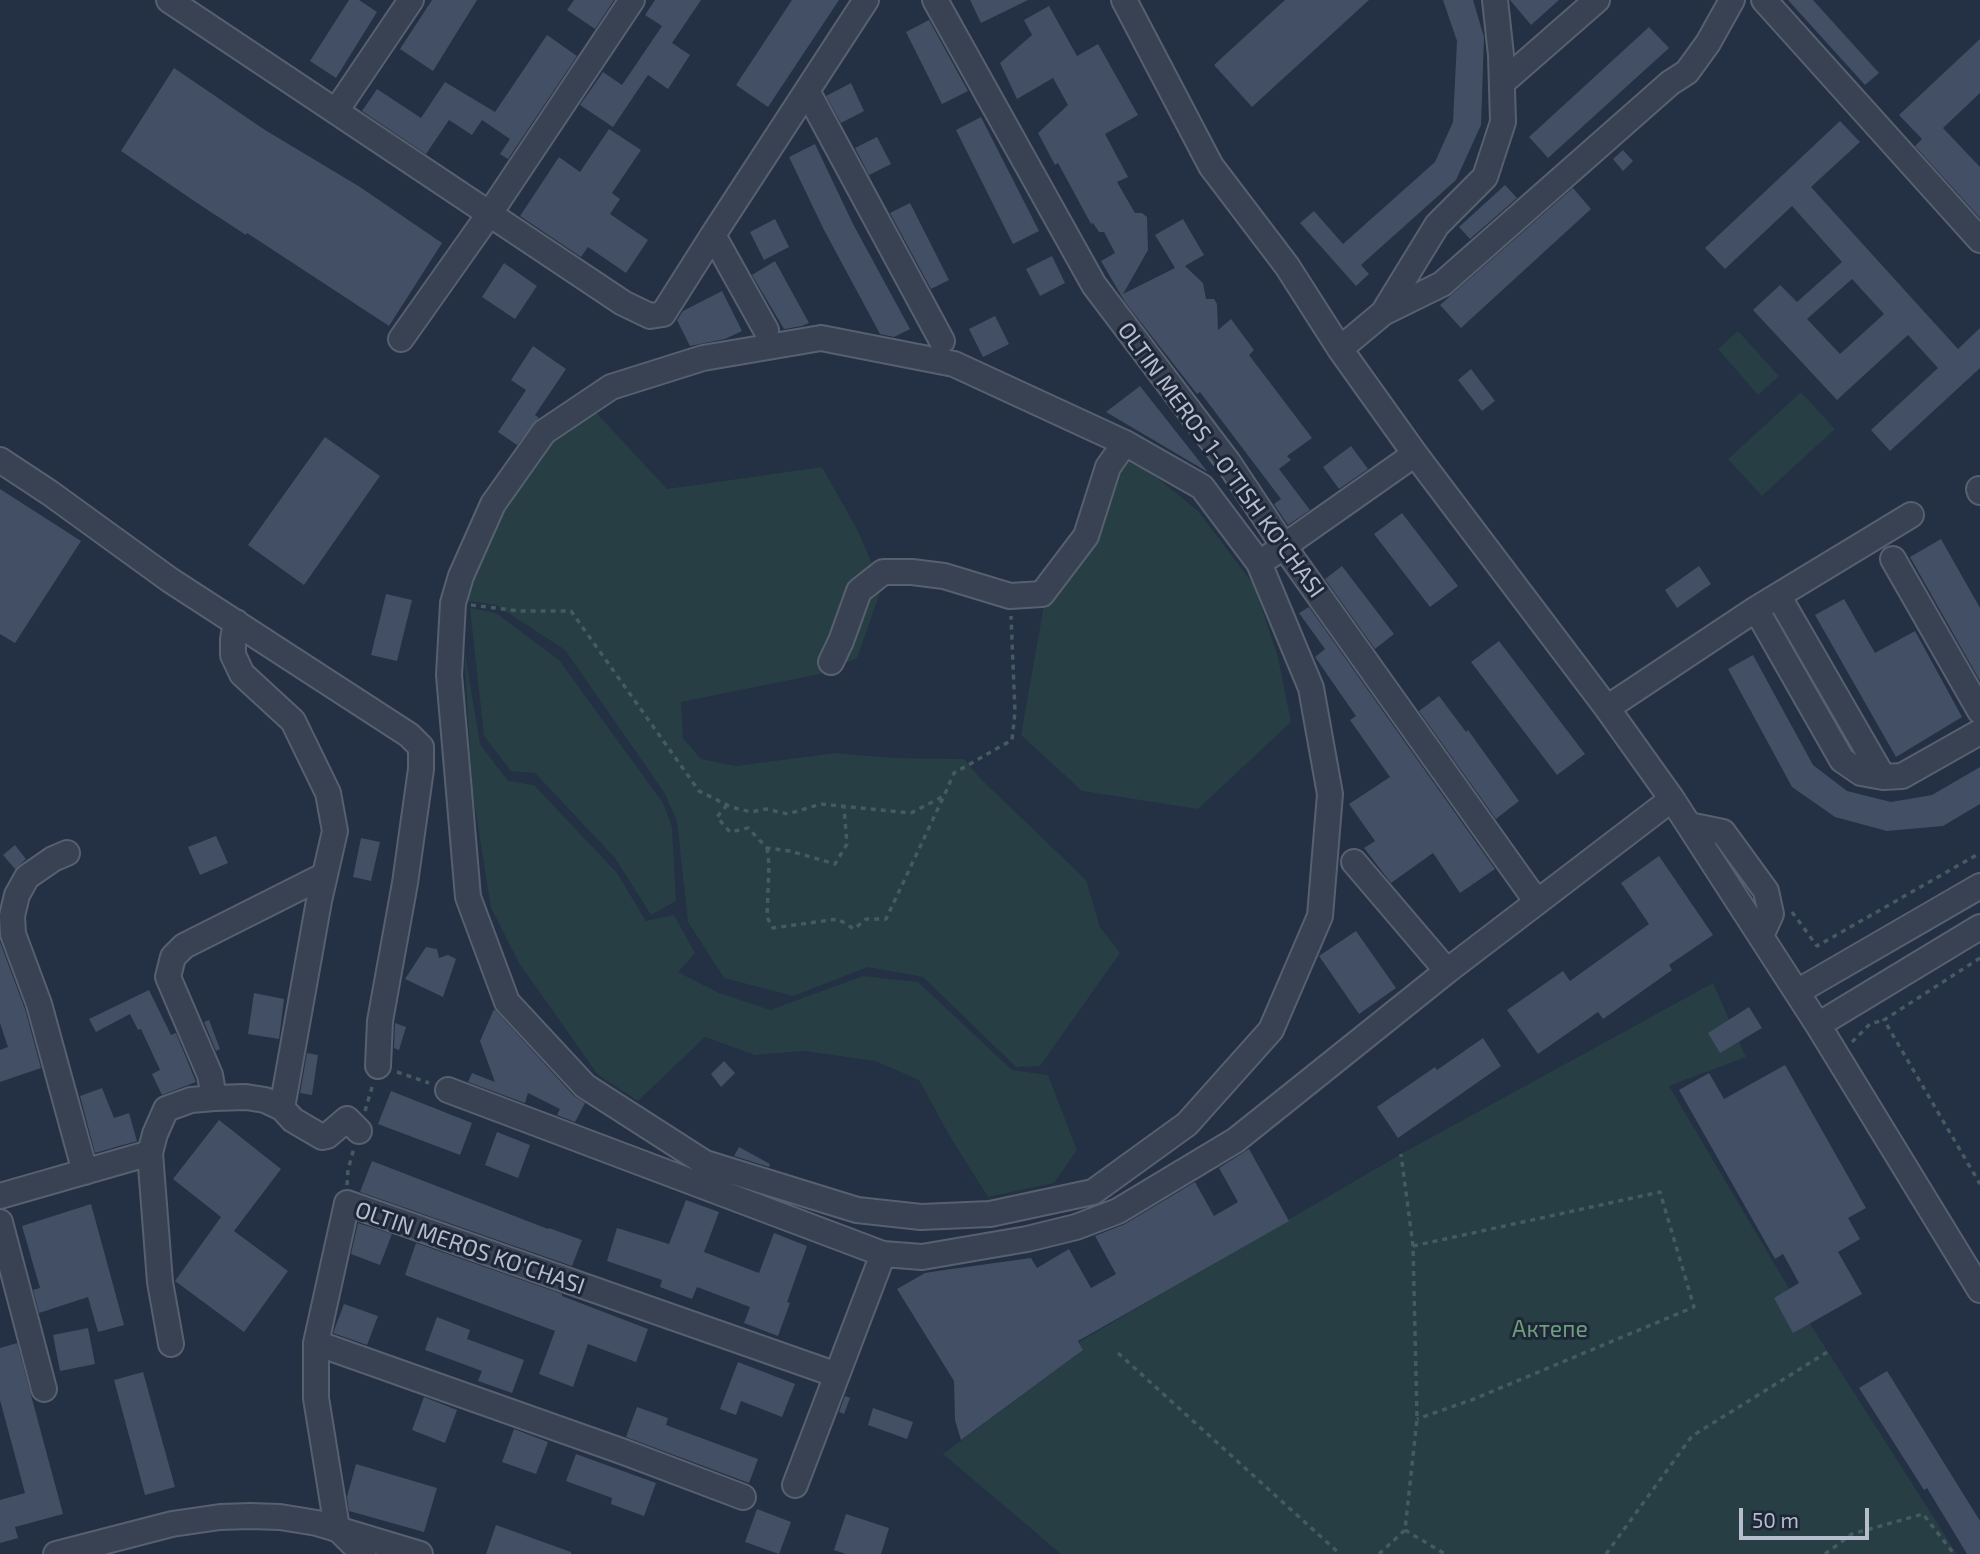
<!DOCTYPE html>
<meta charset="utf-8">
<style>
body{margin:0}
#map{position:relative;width:1980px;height:1554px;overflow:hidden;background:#243043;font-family:"Exo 2",sans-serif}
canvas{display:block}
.scale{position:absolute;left:1739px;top:1508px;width:130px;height:32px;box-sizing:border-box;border:4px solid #b6bdcc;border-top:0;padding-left:9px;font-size:21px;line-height:24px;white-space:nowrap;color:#b6bdcc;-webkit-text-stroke:5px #1e2737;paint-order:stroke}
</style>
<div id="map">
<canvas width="1980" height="1554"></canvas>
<div class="scale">50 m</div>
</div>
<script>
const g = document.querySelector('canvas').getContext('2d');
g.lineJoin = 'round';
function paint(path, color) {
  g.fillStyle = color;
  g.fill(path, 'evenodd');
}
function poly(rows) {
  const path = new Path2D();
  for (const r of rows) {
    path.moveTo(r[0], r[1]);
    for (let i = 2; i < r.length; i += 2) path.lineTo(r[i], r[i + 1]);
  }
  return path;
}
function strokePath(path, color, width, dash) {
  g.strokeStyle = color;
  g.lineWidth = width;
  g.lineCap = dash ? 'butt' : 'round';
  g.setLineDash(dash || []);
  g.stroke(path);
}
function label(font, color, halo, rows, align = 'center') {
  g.font = font + ' "Exo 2",sans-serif';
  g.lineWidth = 6;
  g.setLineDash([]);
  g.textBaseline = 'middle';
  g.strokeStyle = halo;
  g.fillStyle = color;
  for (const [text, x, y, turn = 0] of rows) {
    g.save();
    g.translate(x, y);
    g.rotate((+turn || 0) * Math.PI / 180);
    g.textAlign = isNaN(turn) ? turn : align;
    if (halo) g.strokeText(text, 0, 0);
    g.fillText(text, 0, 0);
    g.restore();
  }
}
paint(poly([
 [1738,331,1779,376,1758,395,1718,349],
 [1801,392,1835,429,1762,496,1728,459],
 [591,407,667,489,822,467,858,531,882,587,857,658,820,674,681,702,683,738,701,759,736,766,836,753,892,758,964,759,981,779,1086,880,1100,927,1120,953,1040,1066,1016,1067,923,977,868,967,793,996,724,978,688,922,677,821,664,792,565,650,496,605,468,601,483,541,546,442],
 [1133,458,1198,511,1254,585,1278,657,1291,722,1198,809,1082,791,1021,735,1044,605,1089,552,1115,478],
 [470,608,496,613,559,660,663,803,672,827,676,901,651,915,615,858,535,773,511,771,484,736],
 [464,647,480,744,508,781,534,785,617,873,646,921,674,915,695,953,678,972,719,993,770,1010,863,976,918,982,1012,1070,1048,1075,1077,1150,1054,1183,988,1197,949,1135,919,1080,875,1061,804,1051,755,1055,705,1037,638,1101,598,1075,519,963,491,908,472,788],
 [1713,983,1746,1057,1669,1086,1809,1322,1957,1554,1061,1554,943,1454,1083,1350,1079,1342,1401,1154]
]), '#263e44');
paint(poly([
 [349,0,359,0,377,12,336,78,310,61],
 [432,0,477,0,433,71,400,49],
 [574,0,614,0,595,29,567,10],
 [655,0,701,0,672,43,690,55,668,89,648,75,613,127,580,105,603,72,622,85,662,26,645,15],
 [792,0,839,0,768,107,736,85],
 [970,0,1028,0,981,23],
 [1285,0,1369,0,1252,107,1214,65],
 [1443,0,1473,0,1484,37,1481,125,1456,180,1361,265,1369,274,1356,286,1300,223,1314,211,1343,244,1435,162,1453,122,1457,41],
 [1510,0,1559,0,1531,25],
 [1788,0,1813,0,1879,73,1865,85],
 [1049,6,1077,56,1098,44,1138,115,1105,134,1128,177,1117,182,1135,213,1142,213,1147,217,1148,250,1123,294,1175,268,1155,235,1183,219,1204,255,1185,266,1203,283,1206,299,1214,299,1217,304,1218,330,1231,319,1254,350,1249,355,1312,438,1287,456,1291,460,1279,469,1310,510,1288,525,1274,504,1281,499,1200,392,1197,394,1125,302,1101,261,1115,253,1104,232,1099,232,1093,223,1091,224,1058,163,1055,165,1038,133,1068,105,1053,78,1017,99,1000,63,1032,35,1024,20],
 [929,20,968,91,942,104,906,32],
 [1649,27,1669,48,1548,158,1529,137],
 [547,35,577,56,508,159,500,154,510,139,482,120,472,135,449,120,426,154,362,111,377,89,421,118,445,82,495,112],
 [1980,39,1980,93,1943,128,1980,167,1980,218,1915,146,1922,139,1899,115],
 [174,68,265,130,360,187,442,243,389,326,247,233,246,235,200,205,121,151],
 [851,83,864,111,841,123,826,96],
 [981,117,1039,231,1013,244,956,130],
 [1840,121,1860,142,1811,187,1958,349,1980,328,1980,368,1890,451,1871,430,1938,368,1908,335,1837,400,1753,310,1780,285,1797,302,1842,262,1792,206,1725,269,1705,248],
 [1852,279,1884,314,1840,354,1807,319],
 [609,129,641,150,612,193,620,199,610,214,648,240,626,273,588,247,581,257,520,216,559,157,580,172],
 [877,137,891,164,869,175,855,148],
 [815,144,853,224,910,329,894,337,880,334,824,230,789,157],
 [1623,150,1633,161,1623,171,1613,159],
 [1505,185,1517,198,1470,239,1459,227],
 [1573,188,1591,209,1461,328,1440,305],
 [910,203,949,280,931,289,890,213],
 [775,219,789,247,764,260,750,232],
 [1052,256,1065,283,1040,296,1026,269],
 [775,261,809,323,802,326,784,329,752,275],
 [504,263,537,286,515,319,482,297],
 [722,291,742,331,725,339,690,346,677,320,683,311],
 [995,316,1009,344,983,357,969,329],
 [533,346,566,369,535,415,539,418,517,445,498,432,526,390,511,380],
 [1471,369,1495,401,1482,411,1458,380],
 [1140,386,1207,471,1206,471,1106,412],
 [325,437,380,476,304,585,248,545],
 [1351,446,1368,469,1339,489,1323,467],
 [0,489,81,541,15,643,0,634],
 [1402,513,1458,586,1430,607,1374,534],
 [1941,539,1980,608,1980,681,1910,557],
 [1342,566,1394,634,1375,649,1325,579],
 [1699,566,1711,584,1677,608,1665,590],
 [386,594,412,600,397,661,371,655],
 [1844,599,1875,653,1915,631,1962,717,1896,757,1815,615],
 [1309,607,1495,869,1460,893,1433,853,1391,883,1364,848,1375,841,1349,804,1390,777,1350,720,1356,716,1315,657,1325,649,1299,613],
 [1499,641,1585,754,1557,775,1471,662],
 [1753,655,1813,765,1847,791,1891,802,1932,795,1980,767,1980,804,1943,826,1887,831,1835,817,1792,787,1728,669],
 [1439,696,1466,732,1468,730,1519,801,1496,819,1419,711],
 [216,836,228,863,200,875,188,847],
 [361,838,380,842,371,881,353,877],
 [15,845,26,859,15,869,3,855],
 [1659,856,1713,935,1669,965,1672,970,1603,1019,1598,1012,1538,1054,1507,1010,1563,971,1570,981,1649,924,1621,883],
 [1356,931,1396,988,1359,1014,1319,956],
 [0,942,25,1009,41,1068,0,1082,0,1050,8,1047,0,1023],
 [426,947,437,949,439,958,448,955,456,959,443,997,405,979],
 [149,990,171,1035,176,1033,196,1082,162,1095,152,1074,160,1070,141,1029,138,1030,130,1014,96,1032,89,1019],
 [254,993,284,999,279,1039,248,1034],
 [1749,1007,1762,1028,1720,1053,1708,1033],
 [494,1009,574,1096,585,1103,575,1122,557,1115,560,1109,528,1093,525,1103,468,1082,472,1073,495,1082,480,1041],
 [209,1020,220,1049,216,1051,204,1022],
 [395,1023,406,1027,399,1050,394,1048],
 [1483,1038,1501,1066,1398,1138,1377,1107,1435,1067,1437,1070],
 [307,1053,318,1055,312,1095,300,1093],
 [724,1061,735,1073,721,1087,711,1074],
 [1785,1065,1866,1208,1848,1218,1860,1239,1838,1252,1862,1294,1793,1333,1774,1298,1799,1283,1783,1254,1775,1259,1679,1090,1709,1073,1724,1099],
 [102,1088,114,1118,129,1113,137,1141,95,1153,80,1096],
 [391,1091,472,1123,460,1155,378,1124],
 [219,1120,281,1169,234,1231,288,1271,244,1332,175,1281,221,1217,173,1179],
 [497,1132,530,1145,518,1178,485,1165],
 [739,1147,770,1164,769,1167,734,1156],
 [1249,1149,1289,1221,1078,1341,1083,1350,961,1440,955,1420,954,1381,897,1289,925,1273,944,1270,1031,1258,1037,1268,1069,1249,1091,1288,1116,1274,1095,1236,1125,1224,1195,1182,1214,1216,1238,1202,1219,1168],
 [372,1161,548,1229,549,1228,582,1240,572,1266,360,1192],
 [686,1200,719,1212,704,1252,759,1273,774,1233,807,1246,787,1302,790,1303,778,1336,744,1323,750,1307,697,1287,692,1299,660,1287,662,1280,607,1261,617,1228,669,1244],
 [91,1204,124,1325,98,1332,88,1297,39,1313,33,1290,40,1288,22,1226],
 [358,1223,392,1234,380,1265,351,1254],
 [416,1243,562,1294,562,1296,648,1329,636,1362,588,1344,573,1387,539,1374,555,1331,405,1275],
 [344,1304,378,1316,367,1345,333,1333],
 [437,1317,470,1330,467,1339,524,1360,512,1393,478,1381,482,1371,425,1350],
 [88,1328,95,1364,60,1371,53,1335],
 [17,1343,63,1514,15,1527,18,1538,0,1543,0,1500,25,1493,0,1400,0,1348],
 [738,1362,795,1384,782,1417,741,1401,736,1415,720,1409],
 [1887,1371,1980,1521,1980,1554,1967,1554,1927,1488,1924,1490,1859,1388],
 [143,1372,175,1487,145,1495,114,1380],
 [845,1396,850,1398,844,1414,839,1412],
 [424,1397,457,1410,445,1443,412,1430],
 [637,1407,668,1418,666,1425,758,1459,749,1483,626,1437],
 [873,1408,913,1422,907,1439,868,1425],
 [514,1429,548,1442,536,1474,502,1462],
 [576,1454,656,1483,644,1516,611,1504,612,1498,566,1481],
 [356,1464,437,1488,424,1532,349,1511,347,1497],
 [757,1509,791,1522,779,1554,745,1542],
 [846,1514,889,1528,881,1554,846,1554,834,1550],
 [496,1525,571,1552,571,1554,486,1554]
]), '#434f65');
const minor = poly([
 [169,0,623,303,650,316,663,314,713,235],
 [935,0,1094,285,1228,462,1285,548,1537,902],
 [1124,0,1211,166,1287,266,1340,349,1415,454,1607,708,1672,799,1818,1025,1980,1290],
 [1764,0,1980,240],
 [1502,83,1597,0],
 [807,91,942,341],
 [336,111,411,0],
 [1383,313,1442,284,1670,83,1687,72,1708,43,1732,0],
 [766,330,713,235,866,0],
 [821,338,954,364,1125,443,1202,487,1259,563,1311,688,1330,794,1320,916,1271,1030,1187,1124,1093,1192,990,1214,921,1217,857,1210,705,1163,585,1086,507,1002,468,897,449,675,453,603,461,576,493,504,544,432,611,387,703,358,821,338],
 [401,339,490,213,632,0],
 [1340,349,1383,313,1437,225,1485,177,1503,122,1501,55,1495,0],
 [0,460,50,493,170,580,409,735,421,747,421,769,405,883,380,1021,378,1066],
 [1979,489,1980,492],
 [1270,556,1415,454],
 [1893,559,1980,711],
 [1779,597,1883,777],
 [1756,609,1842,760,1861,773,1883,777,1902,776,1980,732],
 [236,622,233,639,233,655,242,674,293,721,328,793,335,831,319,901,282,1108],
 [831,662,841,641,859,591,883,572,912,572,944,576,1010,596,1042,594,1086,536,1108,467,1125,443],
 [1607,708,1756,609,1911,515],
 [1689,825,1723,832,1766,891,1771,914,1761,936],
 [67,853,53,859,27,877,17,895,12,916,13,934,39,1004,85,1172],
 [1354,862,1447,971],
 [1797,992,1980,886],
 [1818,1025,1980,927],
 [448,1090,883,1254,922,1257,1027,1239,1076,1227,1118,1211,1236,1140,1447,971,1672,799],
 [214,1098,246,1097,265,1100,282,1108,293,1120,322,1137,327,1136,347,1119,359,1131],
 [150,1153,160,1282,171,1344],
 [0,1196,150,1153,155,1134,166,1109,191,1100,214,1098,210,1075,168,977,173,957,184,946,325,875],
 [0,1222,44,1389],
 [316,1343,624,1452,743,1497],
 [795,1485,883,1254],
 [56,1554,172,1524,220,1517,250,1516,280,1517,317,1523,420,1554],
 [363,1554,337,1528,316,1398,316,1343,347,1203,837,1375]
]);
strokePath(minor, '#57606f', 28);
strokePath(poly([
 [471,605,519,611,571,611,699,791,731,807,751,812,766,809,788,814,821,804,911,813,944,796,954,773,1012,740,1015,712,1011,616],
 [727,805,717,817,730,832,748,828,767,848,790,851,835,864,847,844,844,808],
 [767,848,769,864,767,917,773,928,838,919,854,929,866,919,886,919,943,798],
 [1792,912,1817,946,1980,853],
 [1980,958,1884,1020,1980,1184],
 [1852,1042,1870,1024,1884,1020],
 [397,1072,429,1083],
 [365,1111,373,1084],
 [347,1185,348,1170,354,1148],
 [1413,1246,1660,1192,1694,1307,1474,1399,1417,1419],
 [1118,1353,1340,1554],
 [1405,1530,1445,1554],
 [1379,1554,1405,1530,1417,1419,1413,1246,1401,1154],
 [1606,1554,1692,1436,1829,1351],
 [1825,1554,1852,1534,1923,1514,1954,1554]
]), '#455b60', 3.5, [5, 5]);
strokePath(minor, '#394252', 24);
label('23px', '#b6bdcc', '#1e2737', [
 ["OLTIN MEROS 1-O'TISH KO'CHASI",1221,460,54],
 ["OLTIN MEROS KO'CHASI",470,1248,19]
]);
label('23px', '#6c9e7a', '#1e2737', [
 ["Актепе",1550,1329]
]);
</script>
